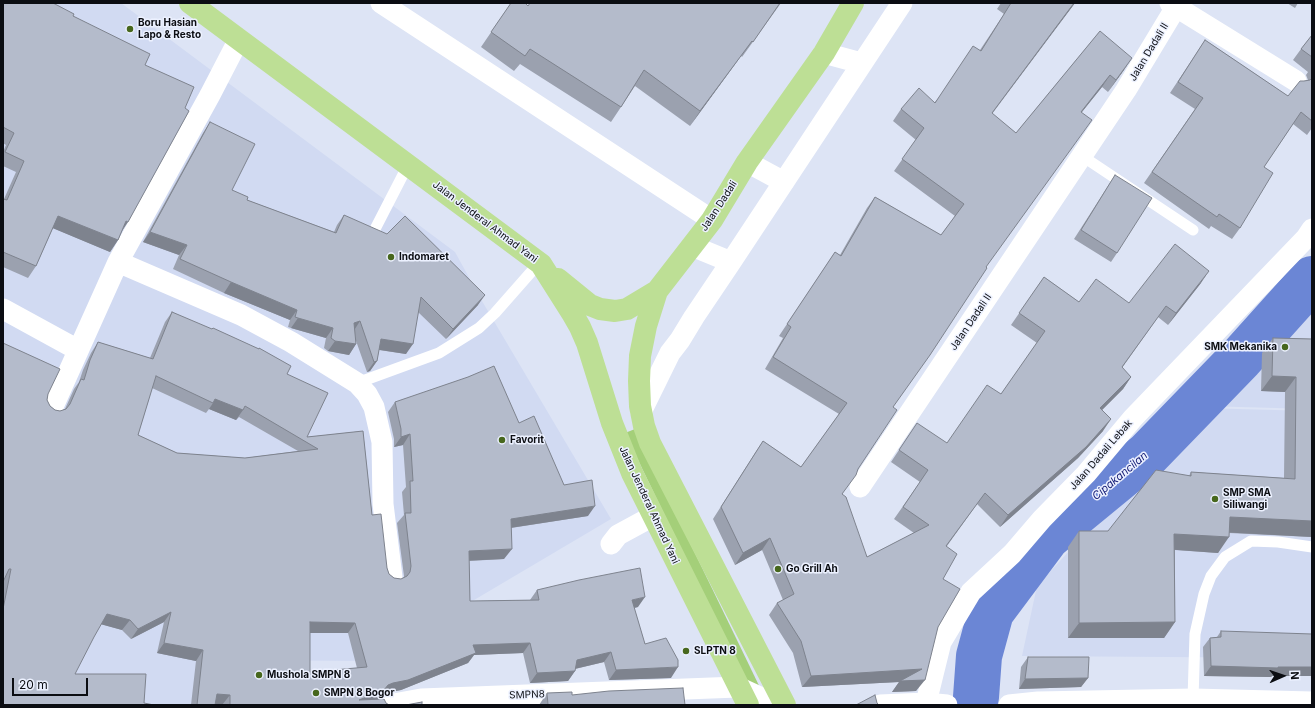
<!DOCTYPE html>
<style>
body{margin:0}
#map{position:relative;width:1315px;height:708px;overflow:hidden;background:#dde4f5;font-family:Inter,sans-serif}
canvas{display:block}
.frame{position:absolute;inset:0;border:4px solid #0b0d12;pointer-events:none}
.north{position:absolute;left:1263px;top:656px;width:40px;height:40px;-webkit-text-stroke:3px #ecf1ff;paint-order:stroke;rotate:88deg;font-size:11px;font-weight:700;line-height:16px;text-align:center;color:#0b0d12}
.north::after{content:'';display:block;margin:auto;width:14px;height:18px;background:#0b0d12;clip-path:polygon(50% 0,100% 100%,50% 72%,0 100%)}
.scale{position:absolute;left:12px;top:678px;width:76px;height:18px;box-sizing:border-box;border:2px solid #0b0d12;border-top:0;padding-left:5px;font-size:12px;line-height:14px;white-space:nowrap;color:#0b0d12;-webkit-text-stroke:3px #ecf1ff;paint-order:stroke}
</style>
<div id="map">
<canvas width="1315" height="708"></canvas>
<div class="frame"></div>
<div class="north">N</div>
<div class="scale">20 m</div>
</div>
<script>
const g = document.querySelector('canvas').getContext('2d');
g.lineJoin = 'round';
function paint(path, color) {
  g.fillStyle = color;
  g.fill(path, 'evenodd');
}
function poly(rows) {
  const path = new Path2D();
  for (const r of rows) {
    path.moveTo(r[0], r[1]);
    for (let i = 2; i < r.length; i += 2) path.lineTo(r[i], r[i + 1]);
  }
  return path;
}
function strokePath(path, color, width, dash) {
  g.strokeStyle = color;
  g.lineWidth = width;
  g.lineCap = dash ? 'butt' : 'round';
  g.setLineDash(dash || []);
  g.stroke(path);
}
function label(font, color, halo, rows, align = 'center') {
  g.font = font + ' Inter,sans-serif';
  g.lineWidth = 3;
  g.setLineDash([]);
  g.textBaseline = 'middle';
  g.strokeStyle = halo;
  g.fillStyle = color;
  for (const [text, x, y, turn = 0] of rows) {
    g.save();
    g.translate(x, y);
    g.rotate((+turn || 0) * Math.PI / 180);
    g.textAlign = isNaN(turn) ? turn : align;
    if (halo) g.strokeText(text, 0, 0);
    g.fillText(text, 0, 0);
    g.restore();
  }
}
paint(poly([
 [3,3,121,3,455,252,482,301,611,519,371,661,232,660,222,691,220,705,3,705],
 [1312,288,1312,409,1203,406],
 [1200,408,1312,411,1312,658,1022,656,1037,586]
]), '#d1daf2');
paint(poly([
 [635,429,765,698,756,705,625,433]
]), '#a4cf79');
strokePath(poly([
 [976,697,979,656,991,612,1047,537,1148,454,1241,358,1312,279]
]), '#6b86d5', 46);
strokePath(poly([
 [1082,156,1193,230],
 [373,233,408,165],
 [357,383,439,353,479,328,495,313,539,263],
 [1193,699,1195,634,1204,594,1211,576,1225,557,1251,541,1278,542,1312,547]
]), '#fff', 11);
strokePath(poly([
 [381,3,712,220],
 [1170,3,1296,81],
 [824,53,861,63],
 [747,162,784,182],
 [692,246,731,262],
 [118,262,241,315,291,342,357,383,367,394,374,407,382,442,383,504,392,577],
 [3,309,78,350],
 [52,409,118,262,210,95,239,39],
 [641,412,670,353,680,340,694,317,731,262,902,3],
 [860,487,1126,90,1176,7],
 [611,544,618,535,653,516],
 [926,703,941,642,971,592,1012,554,1042,519,1086,474,1133,418,1306,238,1312,229],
 [388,705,421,699,738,687,777,705],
 [880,705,926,703,947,705],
 [1009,705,1038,702,1193,699,1312,702]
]), '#fff', 21);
strokePath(poly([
 [190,3,541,264,572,313,580,327,587,343,612,423,632,473,748,705],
 [558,279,590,305,600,309,615,311,627,309,657,291],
 [785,705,650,443,644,426,640,406,639,381,640,356,646,326,657,291,712,220,747,162,824,53,853,3]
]), '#bddf95', 22);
paint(poly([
 [3,3,73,16,145,65,122,231,118,240,110,252,53,228,36,266,28,278,3,267,3,199,4,199,16,172,3,166,3,152,6,145,3,143],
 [511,3,528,6,781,3,742,57,741,56,690,126,635,86,611,122,520,64,514,71,481,47],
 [1001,3,1075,3,992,114,1016,133,1100,31,1124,70,1108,92,1102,87,1082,112,986,267,893,407,858,469,842,494,867,557,914,533,894,519,920,482,891,462,909,435,947,443,1001,394,1037,343,1011,325,1044,277,1079,302,1129,303,1201,283,1168,325,1158,317,1122,368,1131,377,1123,389,1102,410,1103,431,1078,458,1000,527,977,504,947,546,938,627,916,691,892,692,899,682,802,687,793,653,769,615,777,603,783,600,762,550,735,565,713,519,755,453,763,441,801,467,839,414,765,369,783,338,779,336,835,252,840,255,867,208,875,197,941,235,955,216,894,171,916,140,893,121,901,109,935,102,980,50,1004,14,997,9],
 [1287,3,1298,3,1295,8],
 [1312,35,1312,128,1307,135,1293,124,1264,167,1240,228,1232,239,1211,226,1209,229,1144,183,1195,109,1170,93,1205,40,1288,96,1304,81,1308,80,1306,75,1308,72,1293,60,1301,49],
 [210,122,232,190,247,200,334,232,337,225,344,215,478,305,446,339,418,312,406,354,379,350,377,361,370,371,367,372,355,338,356,344,349,355,328,351,324,348,326,338,291,328,288,327,290,320,224,293,173,269,179,255,143,242,203,133],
 [1115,175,1117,253,1111,262,1074,239],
 [172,312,287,374,307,437,363,431,372,515,387,568,389,574,394,578,401,579,404,577,404,576,397,523,404,515,402,492,406,487,403,445,394,447,394,439,388,412,395,402,519,423,564,485,588,516,511,528,504,559,469,561,470,601,530,600,537,590,638,607,634,608,645,644,671,678,609,680,604,662,575,669,575,671,568,681,530,683,523,653,474,655,468,663,401,690,385,693,381,696,378,699,386,703,389,705,222,705,215,704,215,705,191,705,196,661,157,653,164,622,131,639,122,630,101,624,3,705,3,343,48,394,47,400,50,406,55,410,60,411,65,409,74,389,79,382,83,370,91,353,98,342,150,358,165,322],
 [152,388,206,413,209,409,236,420,239,417,298,451,245,458,177,453,138,435],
 [310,633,348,633,357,668,310,672],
 [1273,338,1312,339,1312,537,1229,533,1218,553,1175,550,1175,622,1164,638,1068,638,1068,547,1079,531,1108,531,1189,476,1191,472,1284,478,1285,392,1261,391,1262,353],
 [1221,631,1272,676,1271,677,1204,676,1203,647,1210,638,1217,637],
 [1028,657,1088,678,1081,687,1019,689,1021,667],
 [547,693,548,705,539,705]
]), '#9ba1af');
paint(poly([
 [1074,3,1075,3,983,125,992,113],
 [752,41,741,56,690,126,700,111],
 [1132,58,1124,70,1108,92,1116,80],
 [1110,75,1102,87,1073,123,1081,112],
 [58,216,118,240,110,252,50,227],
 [126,221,128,222,120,234],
 [150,232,187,245,179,255,143,242],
 [1209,271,1201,283,1168,325,1176,313],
 [231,282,297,310,290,320,224,293],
 [485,295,478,305,446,339,453,329],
 [298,318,333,328,326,338,291,328],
 [360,321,353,332,354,323],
 [381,339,413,344,406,354,374,349],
 [335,341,356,344,349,355,328,351],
 [377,361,370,371,367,372,374,362],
 [1272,376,1296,377,1285,392,1261,391],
 [1131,377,1123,389,1092,420,1100,408],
 [215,399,243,410,236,420,209,409,213,403],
 [1111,419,1103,431,1078,458,1000,527,1008,515],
 [410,434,403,445,394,447,401,437],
 [595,506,588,516,503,529,511,519],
 [1230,517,1312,521,1312,537,1219,532],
 [1174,534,1229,537,1218,553,1164,549],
 [770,538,762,550,735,565,743,553],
 [512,549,504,559,461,561,469,551],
 [645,597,638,607,625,610,632,600],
 [171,612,164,622,131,639,138,629],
 [107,614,130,620,122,630,100,624],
 [310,622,355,623,348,633,303,633],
 [1175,622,1164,638,1068,638,1079,623],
 [164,643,203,650,196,661,157,653],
 [530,643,523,653,474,655,468,663,401,690,385,693,381,696,377,700,359,700,388,685,473,645],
 [611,652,604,662,570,670,577,660],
 [1211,666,1312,667,1312,676,1272,676,1271,677,1204,676],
 [678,667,671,678,609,680,616,670],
 [922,669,925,680,916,691,892,692,899,682,802,687,811,676],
 [575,671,568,681,530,683,537,673],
 [1088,678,1081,687,1019,689,1025,679],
 [217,694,230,695,222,705,210,704]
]), '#7e838e');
const building = poly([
 [3,3,53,3,74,14,73,16,150,54,145,65,194,87,185,108,189,111,128,222,126,221,118,240,58,216,36,266,3,252,3,199,7,200,24,161,5,152,14,133,3,127,3,3],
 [511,3,525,3,528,6,530,3,780,3,753,42,752,41,700,111,644,70,621,107,530,49,525,56,491,32,511,3],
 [1011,3,1074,3,992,113,1016,133,1100,31,1132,58,1116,80,1110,75,1081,112,1092,120,986,267,987,268,930,355,893,407,897,410,858,469,856,475,842,494,846,497,867,557,929,525,903,507,928,470,899,450,917,423,947,443,987,385,1001,394,1045,331,1019,313,1044,277,1079,302,1096,279,1129,303,1175,244,1209,271,1176,313,1166,306,1122,367,1131,377,1100,408,1111,419,1086,447,1008,515,985,493,946,546,957,554,943,579,960,589,938,627,925,680,900,681,922,669,811,676,801,641,777,603,794,594,770,538,743,553,721,507,763,441,801,467,847,403,773,357,791,327,787,324,835,252,841,256,875,197,941,235,964,204,902,159,924,128,901,109,919,88,935,103,973,46,981,51,1011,3],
 [1312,35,1312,57,1301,49,1312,35],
 [1205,40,1288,96,1300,81,1304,81,1310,80,1312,78,1312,121,1301,112,1264,167,1273,173,1240,228,1219,214,1217,217,1152,172,1203,98,1178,82,1205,40],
 [210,122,255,144,232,190,248,197,247,200,336,233,344,215,387,234,405,216,485,295,453,329,421,297,413,344,381,339,377,361,374,362,360,321,354,323,356,344,335,341,331,338,333,328,298,318,295,317,297,310,231,282,180,259,187,245,150,232,210,122],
 [1115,175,1152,198,1117,253,1081,230,1115,175],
 [172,312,212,329,213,328,259,349,259,348,291,366,287,374,328,393,307,437,363,431,372,515,381,514,387,568,389,574,394,578,401,579,407,576,410,572,411,566,405,513,411,513,410,481,413,481,410,434,401,437,401,429,395,402,468,377,494,366,519,423,534,416,564,485,592,480,595,506,511,519,512,549,469,551,470,601,539,600,537,590,579,580,640,568,645,597,632,600,645,644,666,638,678,660,678,667,616,670,611,652,577,660,575,671,537,673,530,643,473,645,476,653,408,680,393,683,388,685,384,690,359,700,384,699,386,703,389,705,230,705,230,695,217,694,215,705,197,705,203,650,164,643,171,612,138,629,130,620,107,614,94,637,75,674,146,674,144,703,154,705,3,705,3,609,11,569,9,569,3,582,3,343,60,369,48,394,47,400,50,406,55,410,60,411,66,409,70,404,81,379,84,380,90,360,98,342,153,359,172,312],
 [156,376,213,403,215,399,243,410,245,406,318,449,245,458,177,453,138,435,156,376],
 [310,622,355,623,367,667,310,672,310,622],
 [1273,338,1312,339,1312,521,1230,517,1229,537,1174,534,1175,622,1079,623,1079,531,1108,531,1156,470,1191,476,1191,472,1295,479,1296,377,1272,376,1273,338],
 [1221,631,1312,634,1312,667,1278,667,1278,668,1211,666,1210,638,1221,637,1221,631],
 [1028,657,1089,657,1088,678,1025,679,1028,657],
 [683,688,685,705,548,705,547,693,572,692,572,695,609,691,683,688],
 [875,695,877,703,879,705,856,705,875,695],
 [422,702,422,705,406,705,422,702]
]);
paint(building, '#b4bbcb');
strokePath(building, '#7e838e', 1);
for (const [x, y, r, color] of [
 [130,29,4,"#47671d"],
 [391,257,4,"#47671d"],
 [1285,347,4,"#47671d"],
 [502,440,4,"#47671d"],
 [1215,499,4,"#47671d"],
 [778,569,4,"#47671d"],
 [686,651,4,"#47671d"],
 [259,675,4,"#47671d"],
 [316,693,4,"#47671d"]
]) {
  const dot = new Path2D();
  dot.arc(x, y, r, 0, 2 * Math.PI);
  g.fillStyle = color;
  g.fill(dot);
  strokePath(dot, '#ecf1ff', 1.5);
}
label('bold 10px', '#0b0d12', '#ecf1ff', [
 ["Boru Hasian",138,23],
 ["Lapo & Resto",138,35],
 ["Indomaret",399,257],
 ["SMK Mekanika",1277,347,"right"],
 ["Favorit",510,440],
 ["SMP SMA",1223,493],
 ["Siliwangi",1223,505],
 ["Go Grill Ah",786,569],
 ["SLPTN 8",694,651],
 ["Mushola SMPN 8",267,675],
 ["SMPN 8 Bogor",324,693]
], 'left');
label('10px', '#0b0d12', '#ecf1ff', [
 ["Jalan Dadali II",1149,52,-59],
 ["Jalan Dadali",719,206,-57],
 ["Jalan Jenderal Ahmad Yani",485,222,37],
 ["Jalan Dadali II",971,322,-56],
 ["Jalan Dadali Lebak",1101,455,-49],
 ["Jalan Jenderal Ahmad Yani",649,505,65],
 ["SMPN8",527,695,-2]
]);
label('italic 11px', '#0f1773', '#ecf1ff', [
 ["Cipakancilan",1120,476,-40]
]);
</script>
